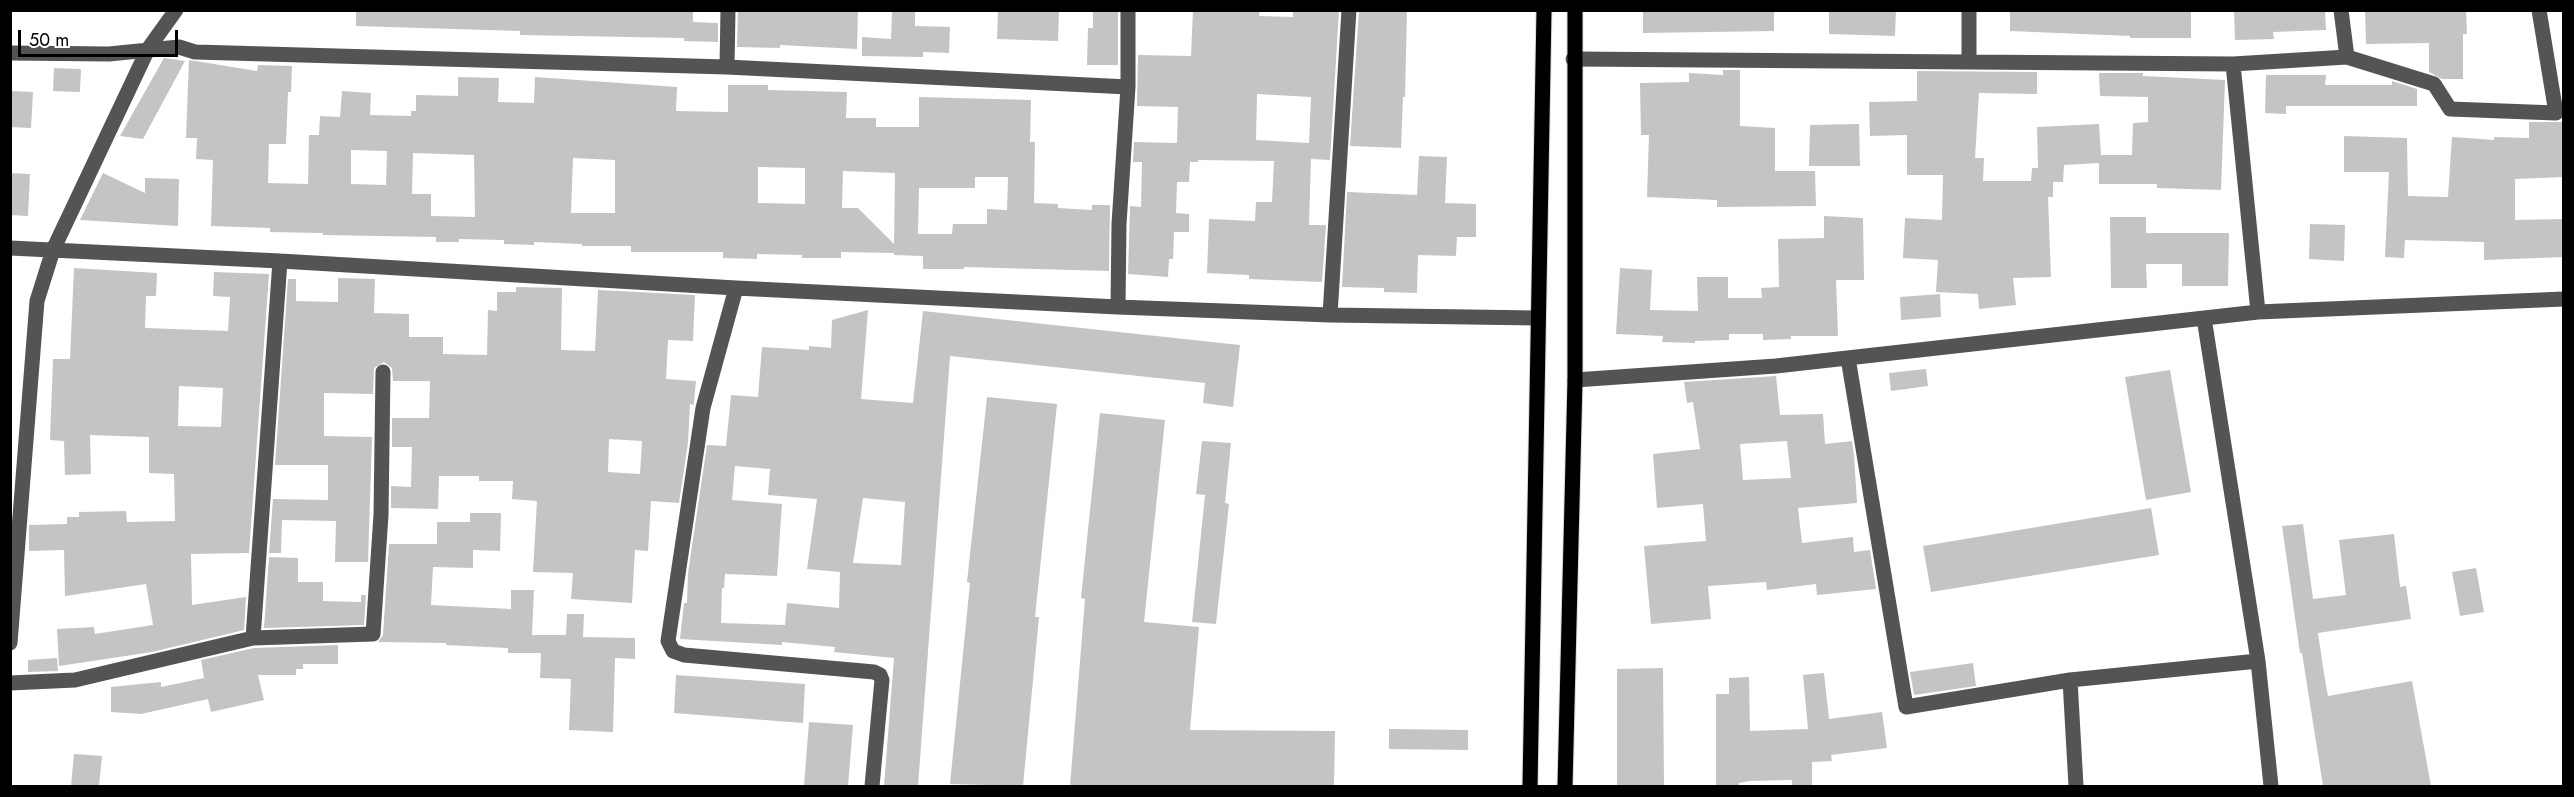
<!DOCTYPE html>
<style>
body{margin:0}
#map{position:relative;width:2574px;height:797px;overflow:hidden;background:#fff;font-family:Jost,sans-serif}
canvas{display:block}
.frame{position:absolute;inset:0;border:12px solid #000;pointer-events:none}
.scale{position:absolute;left:18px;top:30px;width:160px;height:27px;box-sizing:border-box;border:3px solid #000;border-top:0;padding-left:8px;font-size:18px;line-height:21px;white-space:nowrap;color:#000;-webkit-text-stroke:4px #fff;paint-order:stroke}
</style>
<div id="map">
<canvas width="2574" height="797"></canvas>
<div class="frame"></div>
<div class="scale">50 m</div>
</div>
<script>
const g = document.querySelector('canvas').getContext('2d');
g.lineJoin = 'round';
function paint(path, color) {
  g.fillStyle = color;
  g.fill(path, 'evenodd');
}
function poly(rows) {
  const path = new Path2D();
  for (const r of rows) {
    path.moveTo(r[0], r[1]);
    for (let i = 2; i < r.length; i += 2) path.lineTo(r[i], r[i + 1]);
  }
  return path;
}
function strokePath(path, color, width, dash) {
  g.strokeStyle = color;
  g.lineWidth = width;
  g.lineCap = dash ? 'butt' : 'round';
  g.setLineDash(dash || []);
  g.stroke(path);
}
paint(poly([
 [356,10,693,10,693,22,718,23,718,42,684,41,684,38,520,35,520,31,356,26],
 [738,10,858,10,857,49,780,45,780,48,737,47],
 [892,10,915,10,915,26,950,27,949,53,923,52,923,57,862,56,862,37,891,39],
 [998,10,1059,10,1058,41,997,39],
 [1093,10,1118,10,1118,65,1087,65,1088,28,1093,28],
 [1193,10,1260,10,1259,16,1293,17,1293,10,1339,10,1330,160,1311,159,1309,225,1326,225,1322,282,1249,279,1249,275,1207,273,1209,219,1255,221,1256,202,1272,202,1274,161,1198,160,1198,162,1190,162,1189,182,1177,182,1176,213,1189,214,1189,232,1174,232,1173,259,1169,259,1168,277,1128,274,1130,206,1141,207,1142,162,1133,162,1134,142,1177,143,1178,107,1137,106,1138,55,1191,56],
 [1257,94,1311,97,1309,143,1256,140],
 [1359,10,1407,10,1405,97,1403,97,1401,148,1350,146],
 [1643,10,1774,10,1774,31,1643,33],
 [1829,10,1896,10,1895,36,1829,34],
 [2010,10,2191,10,2191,38,2130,38,2130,36,2010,31],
 [2234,10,2325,10,2326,30,2273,32,2274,39,2235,40],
 [2365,10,2466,10,2467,34,2463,34,2463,79,2442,79,2429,72,2429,43,2366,44],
 [164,58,185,61,143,139,120,136],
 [189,60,257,71,258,65,292,66,291,92,288,92,286,144,269,144,268,183,308,184,309,135,319,135,320,116,340,117,342,91,371,93,370,115,411,116,411,111,416,111,416,95,458,96,458,77,499,78,498,102,534,103,535,77,677,87,676,111,728,112,728,85,768,85,768,90,847,92,846,118,876,118,876,127,919,127,919,97,1031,100,1030,142,1035,142,1034,203,1058,204,1058,208,1092,210,1092,205,1110,205,1109,271,964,267,964,269,923,269,923,256,894,255,894,253,841,252,841,258,802,258,802,255,757,254,757,259,723,258,723,252,631,252,631,246,582,246,582,244,534,242,534,245,504,244,504,240,459,239,459,242,436,242,436,237,323,235,323,233,270,232,270,228,211,226,213,160,196,159,197,138,186,138],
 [351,150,387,151,386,185,351,184],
 [413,153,474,155,475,217,431,216,431,194,412,194],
 [573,158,615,160,615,213,571,213],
 [758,167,805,168,805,204,758,203],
 [843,171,895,173,894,244,858,208,842,208],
 [975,177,1008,177,1007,210,987,209,987,224,953,224,952,234,918,234,919,188,975,188],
 [54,68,81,69,80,92,53,91],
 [1723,70,1740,70,1740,126,1775,128,1775,171,1815,171,1816,206,1717,207,1717,200,1647,197,1649,135,1641,135,1640,83,1689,82,1689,73,1723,75],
 [1917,71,2037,72,2037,94,1979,93,1975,158,1984,158,1983,181,2031,181,2032,168,2038,168,2037,127,2099,124,2101,155,2132,155,2133,123,2148,122,2148,97,2100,96,2099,73,2143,73,2143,76,2225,80,2221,190,2157,188,2157,184,2099,184,2099,163,2064,165,2063,182,2053,182,2053,197,2048,197,2051,277,2013,278,2016,305,1979,309,1978,294,1936,292,1938,260,1903,258,1905,218,1942,220,1943,175,1907,175,1907,135,1870,136,1869,102,1917,101],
 [2266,75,2326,75,2325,85,2392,85,2392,81,2417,89,2417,106,2286,106,2286,114,2265,113],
 [10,91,33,92,31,128,10,127],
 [2529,122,2564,122,2564,177,2515,179,2515,220,2564,219,2564,257,2484,260,2484,242,2405,240,2404,258,2385,257,2389,172,2344,172,2344,136,2407,138,2408,196,2448,197,2452,137,2494,140,2494,137,2529,138],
 [1859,124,1860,166,1809,166,1810,125],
 [1419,156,1447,157,1445,203,1476,204,1476,237,1457,237,1456,256,1418,255,1417,293,1384,292,1384,288,1342,287,1347,192,1417,195],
 [10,173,30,174,28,216,10,215],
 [103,173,145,193,145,178,179,179,178,226,80,220],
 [1824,216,1863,218,1864,280,1836,280,1838,336,1791,336,1791,339,1763,340,1763,334,1729,334,1729,340,1695,341,1695,343,1662,342,1663,336,1616,334,1620,268,1652,270,1650,310,1698,311,1697,277,1728,277,1728,298,1762,298,1761,288,1779,287,1778,239,1824,238],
 [2110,217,2146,217,2146,233,2229,233,2228,286,2182,286,2182,264,2146,264,2147,288,2111,288],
 [2310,224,2345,225,2344,261,2309,259],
 [74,268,157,273,156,296,146,296,145,328,228,331,230,297,213,296,214,272,269,274,249,553,191,554,192,605,246,597,244,630,152,652,59,666,57,629,94,627,95,634,153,625,146,584,65,596,64,550,29,551,29,525,67,524,67,517,79,517,79,512,126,511,127,522,175,521,174,474,149,473,149,437,90,435,91,474,65,475,64,441,50,440,53,359,70,359],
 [179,386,223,388,221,427,178,426],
 [338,278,375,279,374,313,409,314,409,337,443,337,443,354,487,355,488,310,497,311,497,292,516,292,516,287,562,288,561,350,595,351,598,290,695,295,693,341,668,340,666,379,696,381,694,402,694,405,690,404,688,443,679,503,651,501,648,551,635,550,632,603,571,599,573,573,533,572,537,501,512,499,513,481,479,481,479,476,439,476,438,509,391,508,391,486,411,487,412,447,392,447,392,418,429,418,430,381,393,381,392,368,384,362,374,368,373,394,324,393,324,436,372,437,368,562,335,562,336,521,282,520,281,553,269,553,273,499,328,500,328,465,275,465,288,279,296,279,296,301,338,302],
 [609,439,642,441,640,474,608,472],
 [1940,294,1941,317,1901,320,1900,297],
 [868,310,861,399,913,403,923,311,1240,345,1233,407,1203,403,1205,383,950,356,918,786,884,786,894,658,834,652,835,647,782,642,782,645,680,639,684,603,687,603,688,573,707,445,726,446,731,395,758,397,762,347,809,350,809,346,831,348,832,320],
 [735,466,770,469,768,495,817,499,807,569,840,572,839,608,787,603,785,625,721,623,722,588,724,588,725,574,777,576,782,504,732,500],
 [863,498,905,502,901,565,853,563],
 [1926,369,1928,386,1891,391,1889,373],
 [2170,370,2191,492,2146,500,2125,377],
 [1776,376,1780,415,1823,414,1825,444,1852,441,1854,455,1857,503,1798,508,1802,543,1853,537,1854,552,1870,550,1876,589,1817,595,1816,584,1767,590,1766,582,1708,586,1711,619,1651,624,1644,546,1706,541,1703,504,1657,508,1653,454,1700,449,1693,402,1687,403,1684,382],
 [1787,441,1791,478,1743,480,1740,444],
 [987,397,1057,404,1035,617,1039,617,1023,786,950,784,970,583,967,582],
 [1100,413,1165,420,1144,622,1199,627,1190,730,1335,731,1334,786,1070,786,1085,599,1081,598],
 [1202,441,1231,443,1225,503,1229,504,1216,624,1192,622,1205,495,1196,494],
 [2151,508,2159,555,1931,592,1923,546],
 [470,513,501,513,500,551,473,550,473,568,433,567,431,605,511,609,511,590,534,590,532,635,566,635,567,614,584,614,583,637,635,638,635,659,615,658,613,732,569,730,571,679,540,678,541,653,508,653,508,648,446,645,446,643,378,642,383,635,389,544,437,544,437,522,470,522],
 [2303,524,2313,599,2346,595,2339,540,2394,534,2400,587,2406,586,2411,619,2318,633,2325,680,2328,696,2412,681,2431,786,2323,786,2302,653,2300,653,2282,526],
 [269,557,298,558,298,582,323,582,323,601,361,602,361,595,366,595,364,625,264,628],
 [2476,568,2484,612,2460,616,2452,572],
 [338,645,338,664,303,664,303,669,296,669,296,675,258,675,264,700,211,712,208,699,141,714,111,712,111,687,161,682,161,687,204,678,201,660,254,648],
 [57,658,58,671,28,672,28,660],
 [1973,663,1976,686,1914,695,1910,672],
 [1663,668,1664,786,1617,786,1617,669],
 [1824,673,1829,719,1882,712,1887,748,1831,755,1832,761,1812,762,1812,786,1792,786,1792,780,1750,781,1739,783,1739,786,1716,786,1716,694,1729,694,1729,678,1749,677,1750,731,1808,729,1803,675],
 [676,675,805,684,803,723,674,713],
 [809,722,853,725,848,786,804,786],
 [1389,729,1468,730,1468,750,1389,749],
 [74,754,102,756,99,786,71,786]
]), '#c4c4c4');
const major = poly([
 [1530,786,1544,10],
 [1565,786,1575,380,1575,10]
]);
strokePath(major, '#dbdbdb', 17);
strokePath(poly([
 [2341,10,2347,57],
 [10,53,109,54,179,47,195,52,727,67,1128,87],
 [1573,59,2233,64,2347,57,2434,84,2450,109,2556,113,2539,10],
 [1969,60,1969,10],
 [2233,64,2258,312],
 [727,67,728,10],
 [10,248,280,261,736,288,1118,307,1330,315,1538,318],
 [736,288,703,408,668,641,673,651,684,655,874,672,880,675,882,680,872,786],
 [1118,307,1119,224,1128,87,1128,10],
 [1330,315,1349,10],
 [2204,318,2258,661,2271,786],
 [1848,358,1906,707,2070,680,2076,786],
 [1575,380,1776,366,2258,312,2564,299],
 [253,638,280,261],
 [10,643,37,301,53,250,148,49,176,10],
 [2070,680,2258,661],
 [10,683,75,680,253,638,373,634,381,515,383,372]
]), '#545454', 15);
strokePath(major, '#000', 15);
</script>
